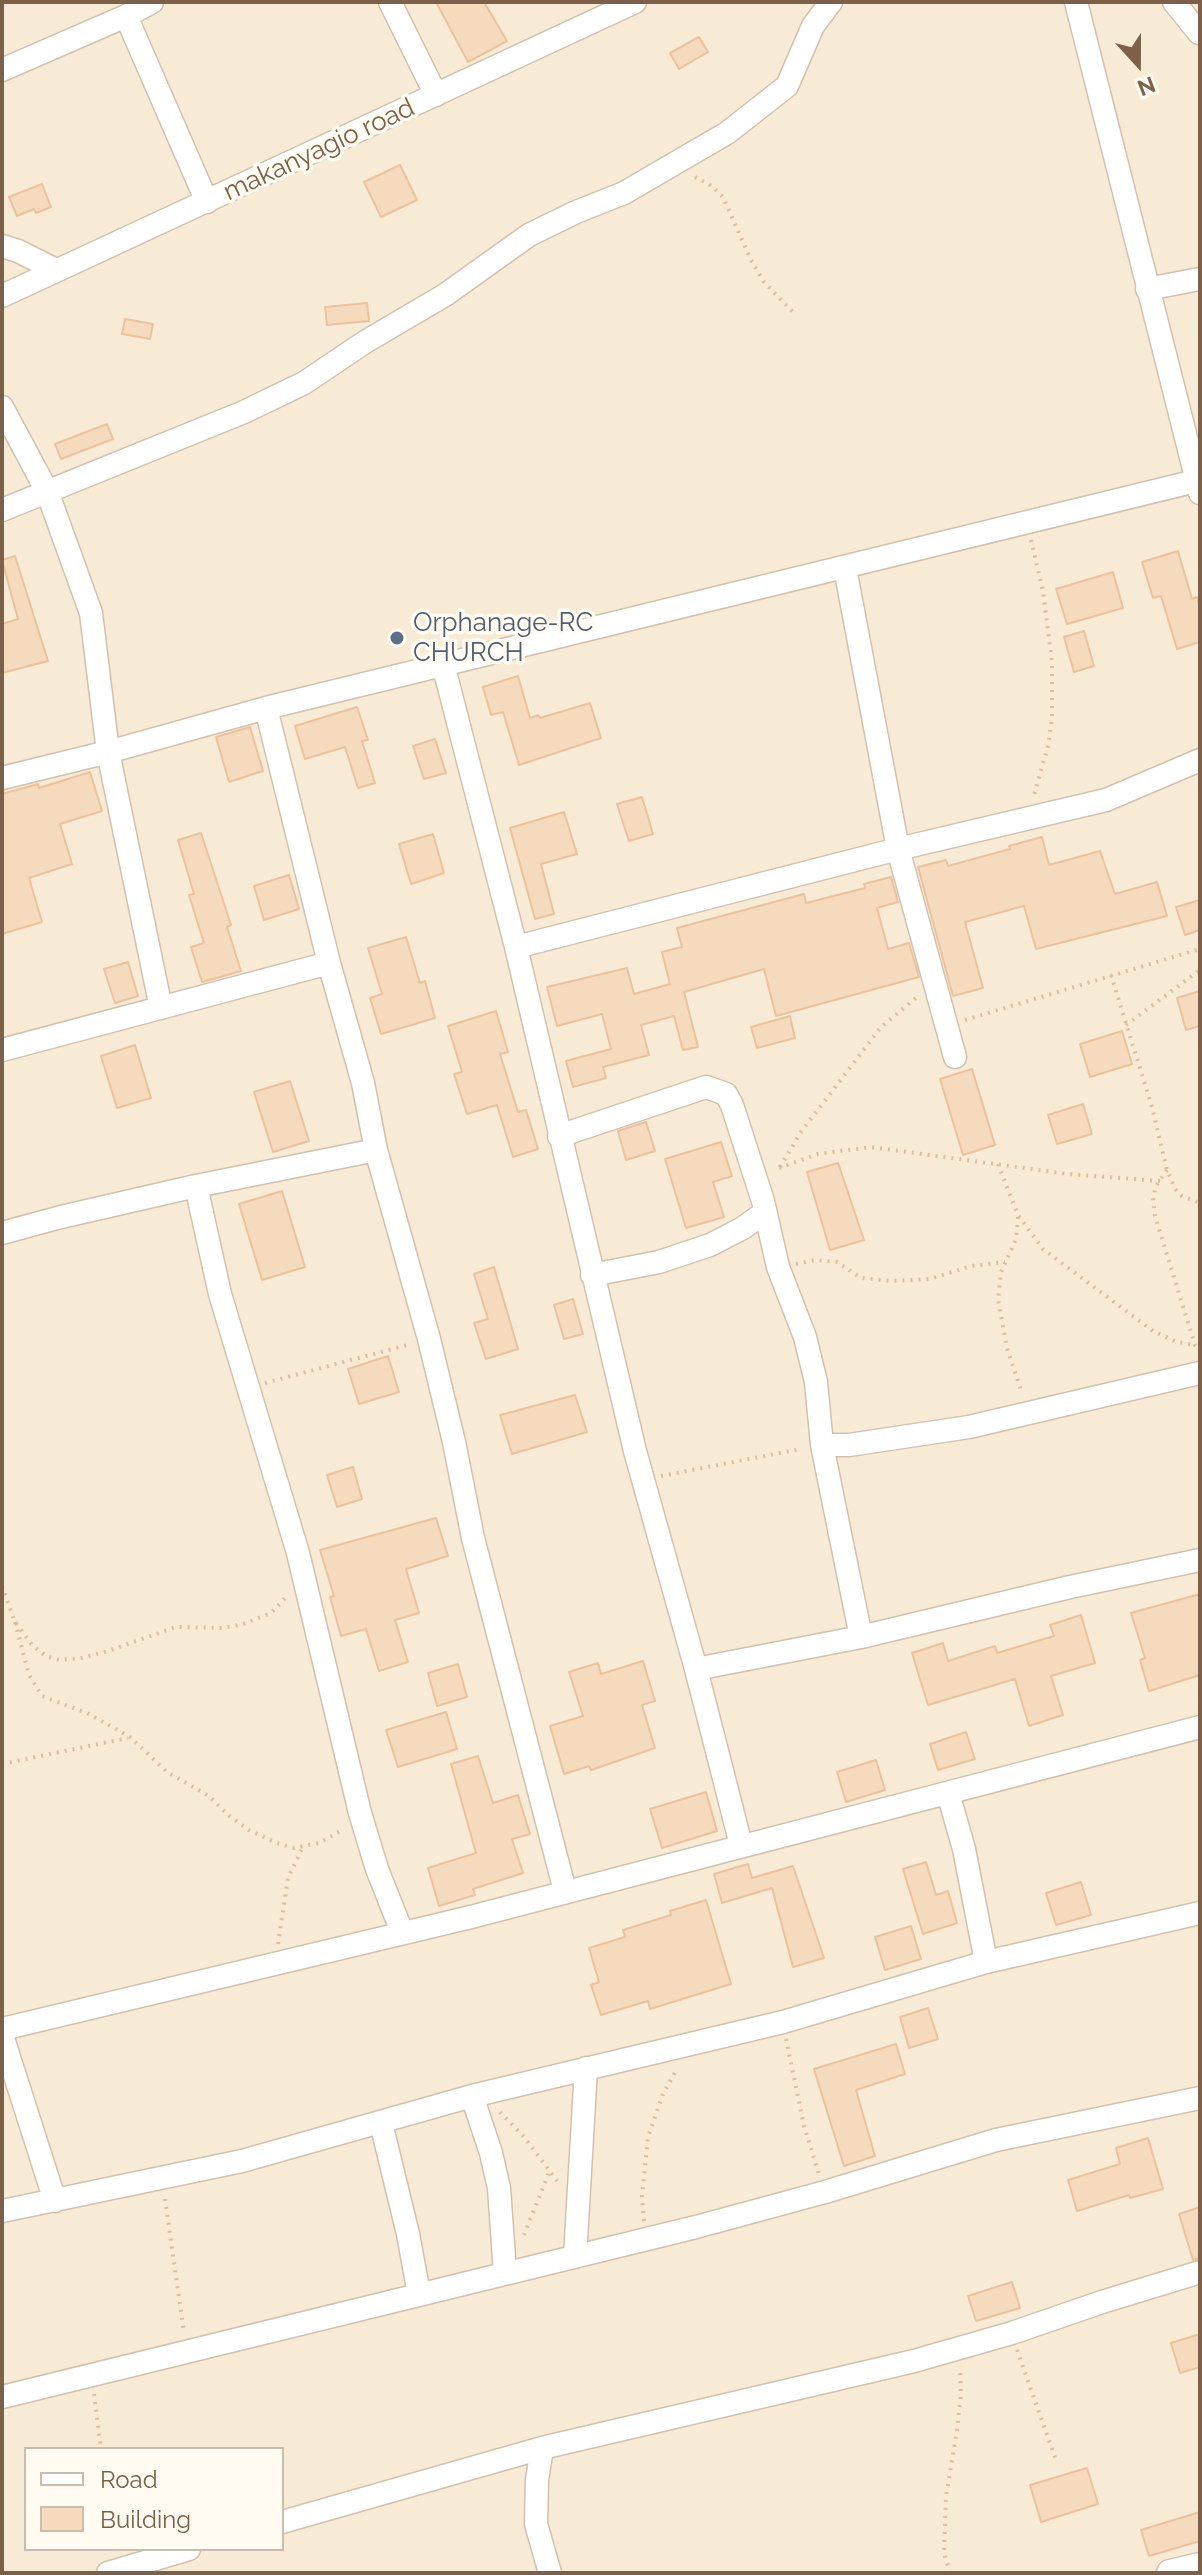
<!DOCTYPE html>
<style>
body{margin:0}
#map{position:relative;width:1202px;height:2575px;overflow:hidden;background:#fef8e9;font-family:Raleway,sans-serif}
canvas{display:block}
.frame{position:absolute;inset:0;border:4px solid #7c6049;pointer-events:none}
.legend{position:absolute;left:24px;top:2447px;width:260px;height:104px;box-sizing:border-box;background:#fffbf1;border:2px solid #cbbdae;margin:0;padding:10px 14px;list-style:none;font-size:24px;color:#7c6049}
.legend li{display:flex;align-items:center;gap:16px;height:40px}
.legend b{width:40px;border:2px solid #cbbdae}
.north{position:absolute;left:1098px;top:24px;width:80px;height:80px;-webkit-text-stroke:6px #fffbf1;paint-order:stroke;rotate:159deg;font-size:22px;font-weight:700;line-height:32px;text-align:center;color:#7c6049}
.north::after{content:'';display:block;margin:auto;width:28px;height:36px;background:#7c6049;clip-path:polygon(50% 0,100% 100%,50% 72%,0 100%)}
</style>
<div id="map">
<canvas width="1202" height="2575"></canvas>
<div class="frame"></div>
<ul class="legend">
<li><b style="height:10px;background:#fff"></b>Road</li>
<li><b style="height:22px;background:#f6dabe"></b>Building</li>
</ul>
<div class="north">N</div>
</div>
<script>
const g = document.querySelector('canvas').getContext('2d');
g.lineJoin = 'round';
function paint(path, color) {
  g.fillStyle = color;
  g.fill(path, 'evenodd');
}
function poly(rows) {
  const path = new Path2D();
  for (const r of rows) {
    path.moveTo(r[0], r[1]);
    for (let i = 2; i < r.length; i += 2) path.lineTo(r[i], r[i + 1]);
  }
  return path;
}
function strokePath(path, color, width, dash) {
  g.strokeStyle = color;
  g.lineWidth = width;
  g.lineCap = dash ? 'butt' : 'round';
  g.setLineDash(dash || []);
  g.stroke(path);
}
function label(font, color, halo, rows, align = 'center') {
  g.font = font + ' Raleway,sans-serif';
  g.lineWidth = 7;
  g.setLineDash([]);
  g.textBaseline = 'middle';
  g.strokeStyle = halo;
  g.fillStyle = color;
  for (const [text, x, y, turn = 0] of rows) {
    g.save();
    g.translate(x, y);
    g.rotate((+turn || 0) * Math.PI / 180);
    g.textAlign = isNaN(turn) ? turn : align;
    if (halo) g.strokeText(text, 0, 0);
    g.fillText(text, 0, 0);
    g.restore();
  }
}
paint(poly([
 [2,2,1200,2,1200,2573,2,2573],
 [26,2449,282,2449,282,2549,26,2549]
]), '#f7ebd6');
const building = poly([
 [436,2,484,2,507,41,468,62,436,2],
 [699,37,708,52,679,69,670,53,699,37],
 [400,165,417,200,381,217,364,182,400,165],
 [42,184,51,207,36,213,34,209,17,216,9,197,42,184],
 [367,303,369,321,327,325,325,307,367,303],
 [125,319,153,324,150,339,122,334,125,319],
 [107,424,113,439,61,459,55,444,107,424],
 [1178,551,1192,599,1197,597,1200,609,1200,642,1177,649,1161,596,1153,598,1142,562,1178,551],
 [15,556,48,661,2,673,2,624,18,619,2,560,15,556],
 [1113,572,1123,608,1067,624,1056,589,1113,572],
 [1084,631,1094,666,1074,672,1064,637,1084,631],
 [518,676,530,718,538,715,540,718,590,703,601,738,519,765,503,712,491,715,483,687,518,676],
 [357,707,368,740,362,741,375,783,358,788,345,747,305,759,295,726,357,707],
 [250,727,263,771,229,782,216,737,250,727],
 [435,739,446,773,424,779,413,746,435,739],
 [90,772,102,811,60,824,72,864,29,878,42,922,2,934,2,794,38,784,39,788,90,772],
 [642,797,653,834,629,841,617,804,642,797],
 [564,812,577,854,541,864,554,914,535,919,510,828,564,812],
 [201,833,231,925,227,927,241,971,202,982,191,947,204,943,189,895,194,894,178,840,201,833],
 [433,834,444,873,411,884,399,844,433,834],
 [1042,837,1049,865,1100,851,1115,894,1157,882,1167,916,1036,949,1024,906,965,922,983,988,953,996,918,867,946,860,948,866,1010,849,1009,846,1042,837],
 [289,875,299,909,264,920,254,886,289,875],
 [891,877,898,902,877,908,888,949,909,943,919,977,776,1016,764,969,684,992,698,1047,683,1050,674,1016,641,1025,649,1055,603,1067,606,1078,573,1087,566,1061,611,1049,602,1014,557,1026,547,987,627,968,634,994,670,984,662,952,682,947,677,928,804,894,806,903,865,888,864,884,891,877],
 [1200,900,1200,930,1185,935,1176,907,1200,900],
 [406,937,420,983,425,981,435,1018,381,1034,370,998,382,994,368,948,406,937],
 [128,962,138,996,115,1003,104,969,128,962],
 [1200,991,1200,1026,1186,1030,1177,998,1200,991],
 [496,1011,508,1052,500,1054,518,1112,526,1110,538,1149,513,1157,497,1105,467,1114,454,1074,462,1072,448,1026,496,1011],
 [790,1016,795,1038,757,1048,751,1027,790,1016],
 [1122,1031,1132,1064,1090,1077,1080,1044,1122,1031],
 [135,1045,151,1098,117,1108,101,1056,135,1045],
 [972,1069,995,1145,963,1155,940,1079,972,1069],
 [290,1081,309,1141,273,1152,254,1092,290,1081],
 [1083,1104,1092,1134,1057,1144,1048,1115,1083,1104],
 [646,1122,655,1151,626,1160,618,1131,646,1122],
 [721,1142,732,1176,713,1182,724,1217,686,1228,665,1159,721,1142],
 [838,1163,864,1240,830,1250,807,1172,838,1163],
 [282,1191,305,1267,262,1280,239,1204,282,1191],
 [494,1267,518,1349,486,1359,474,1323,488,1319,474,1274,494,1267],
 [573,1299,583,1334,564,1339,554,1305,573,1299],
 [388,1356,399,1392,359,1404,348,1369,388,1356],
 [575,1395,587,1432,512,1454,500,1415,575,1395],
 [353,1467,362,1499,337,1507,327,1475,353,1467],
 [436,1518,448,1556,406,1569,419,1613,395,1620,408,1662,379,1671,366,1629,341,1636,330,1597,334,1596,320,1550,436,1518],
 [1200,1594,1200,1675,1149,1691,1140,1660,1145,1658,1131,1613,1200,1594],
 [1081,1615,1095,1663,1051,1676,1063,1715,1029,1726,1015,1679,928,1705,912,1653,943,1643,948,1661,995,1646,997,1653,1054,1636,1050,1625,1081,1615],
 [643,1661,655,1701,642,1705,655,1748,591,1770,589,1766,564,1774,550,1726,583,1716,569,1672,598,1663,601,1674,643,1661],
 [458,1664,467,1697,437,1706,428,1673,458,1664],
 [446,1712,457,1749,398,1767,386,1730,446,1712],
 [966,1732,975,1759,938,1770,930,1744,966,1732],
 [478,1756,493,1803,518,1795,530,1834,512,1839,523,1873,473,1889,475,1895,439,1906,428,1868,476,1853,451,1764,478,1756],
 [876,1760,885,1790,846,1802,837,1772,876,1760],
 [706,1792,717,1831,662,1848,650,1809,706,1792],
 [926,1862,936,1895,948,1891,957,1923,923,1934,903,1869,926,1862],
 [748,1864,752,1878,793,1866,824,1958,793,1967,772,1888,722,1903,714,1874,748,1864],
 [1081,1882,1091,1915,1056,1925,1046,1893,1081,1882],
 [706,1900,731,1984,650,2009,648,2001,601,2015,591,1985,599,1982,589,1948,625,1937,623,1930,671,1915,670,1911,706,1900],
 [911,1926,921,1959,885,1970,875,1937,911,1926],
 [928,2008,938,2039,909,2048,900,2017,928,2008],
 [896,2044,905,2074,856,2090,875,2156,844,2166,814,2069,896,2044],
 [1148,2138,1163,2189,1130,2198,1129,2195,1077,2211,1068,2180,1120,2164,1116,2148,1148,2138],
 [1200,2207,1200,2258,1193,2260,1179,2214,1200,2207],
 [1012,2282,1020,2308,976,2321,968,2296,1012,2282],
 [1200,2334,1200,2367,1180,2373,1171,2343,1200,2334],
 [1087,2468,1098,2504,1041,2522,1030,2485,1087,2468],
 [1200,2512,1200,2541,1149,2556,1141,2530,1200,2512]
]);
paint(building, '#f6dabe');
strokePath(building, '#eac29d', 2);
const minor = poly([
 [390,2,436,95],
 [1076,2,1200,493],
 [1174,2,1199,33],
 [126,16,207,202],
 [2,70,126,16,152,2],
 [2,246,18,251,56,270],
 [1147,289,1200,279],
 [2,296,635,2],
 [2,407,47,491,91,613,108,752,161,1008],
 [2,510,244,412,304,383,365,342,445,295,529,235,576,212,624,193,727,133,787,86,813,26,831,2],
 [845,568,898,849,955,1057],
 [443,664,516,947,635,1451,696,1669,741,1845],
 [266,708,329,963,363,1083,376,1150,429,1339,454,1442,473,1538,565,1891],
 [2,778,108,752,266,708,1200,480],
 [516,947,898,849,1106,800,1200,760],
 [2,1050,329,963],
 [559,1136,706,1087,726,1094,732,1105,763,1201,778,1267,805,1337,816,1382,822,1445,861,1637],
 [196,1186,220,1294,298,1553,360,1813,377,1869,402,1932],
 [2,1233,61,1217,196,1186,376,1150],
 [592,1275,659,1262,710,1245,743,1228,765,1212],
 [822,1445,849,1445,969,1427,1200,1373],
 [696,1669,861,1637,1070,1587,1200,1560],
 [948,1793,964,1849,986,1962],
 [2,2029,471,1917,1200,1727],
 [2,2035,55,2201],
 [472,2096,491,2153,499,2188,505,2273],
 [381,2123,408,2234,419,2294],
 [2,2211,242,2161,472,2096,783,2022,986,1962,1200,1913],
 [575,2257,586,2068],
 [2,2397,696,2227,825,2192,996,2140,1200,2098],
 [542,2448,537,2480,536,2524,550,2573],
 [282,2522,542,2448,914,2361,1012,2333,1102,2302,1200,2272],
 [108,2573,189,2549]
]);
const tertiary = poly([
 [1170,2573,1200,2566]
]);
strokePath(minor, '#d2c1ad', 25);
strokePath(tertiary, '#d2c1ad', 29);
strokePath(poly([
 [695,177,712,186,723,197,751,260,764,282,793,312],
 [1031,540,1043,591,1052,662,1052,718,1048,746,1034,795],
 [1111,975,1152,1107,1167,1170,1175,1189,1182,1196,1200,1203],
 [965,1020,1200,949],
 [1126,1025,1200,970],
 [998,1164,1018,1215,1043,1249,1153,1331,1177,1342,1195,1345],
 [780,1167,801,1132,881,1027,917,997],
 [779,1168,818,1154,871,1147,1068,1174,1160,1181],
 [1167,1170,1156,1186,1153,1198,1155,1216,1195,1345,1200,1349],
 [1018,1217,1016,1239,1001,1272,998,1300,1007,1348,1022,1393],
 [796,1264,815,1260,837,1262,861,1278,892,1281,930,1279,971,1266,1005,1262],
 [265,1383,411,1344],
 [661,1476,801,1449],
 [2,1586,15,1622,33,1646,46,1656,59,1660,81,1658,108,1651,176,1627,223,1628,243,1624,271,1613,287,1596],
 [15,1622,29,1675,42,1696,89,1714,130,1737,167,1772,209,1796,228,1815,249,1830,277,1843,294,1848,319,1843,344,1829],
 [2,1764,128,1738],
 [278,1944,288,1878,302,1849],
 [786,2039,804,2126,819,2174],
 [500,2112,525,2138,558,2182],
 [165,2199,184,2333],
 [644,2221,642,2196,648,2137,663,2094,677,2069],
 [524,2235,550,2170],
 [1017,2350,1057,2463],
 [94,2394,101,2449],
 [950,2573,944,2553,946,2497,957,2430,961,2394,960,2370]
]), '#dcbda0', 4, [2, 6]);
strokePath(minor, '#fff', 22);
strokePath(tertiary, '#fff', 26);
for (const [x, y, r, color] of [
 [397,638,8,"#5c6f8a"]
]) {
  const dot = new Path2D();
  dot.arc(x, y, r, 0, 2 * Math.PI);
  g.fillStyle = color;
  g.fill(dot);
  strokePath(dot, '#fffbf1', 3);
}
label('26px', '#7c6049', '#fffbf1', [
 ["makanyagio road",319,150,-25]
]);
label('26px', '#4e5e75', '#fffbf1', [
 ["Orphanage-RC",413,623],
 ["CHURCH",413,653]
], 'left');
</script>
